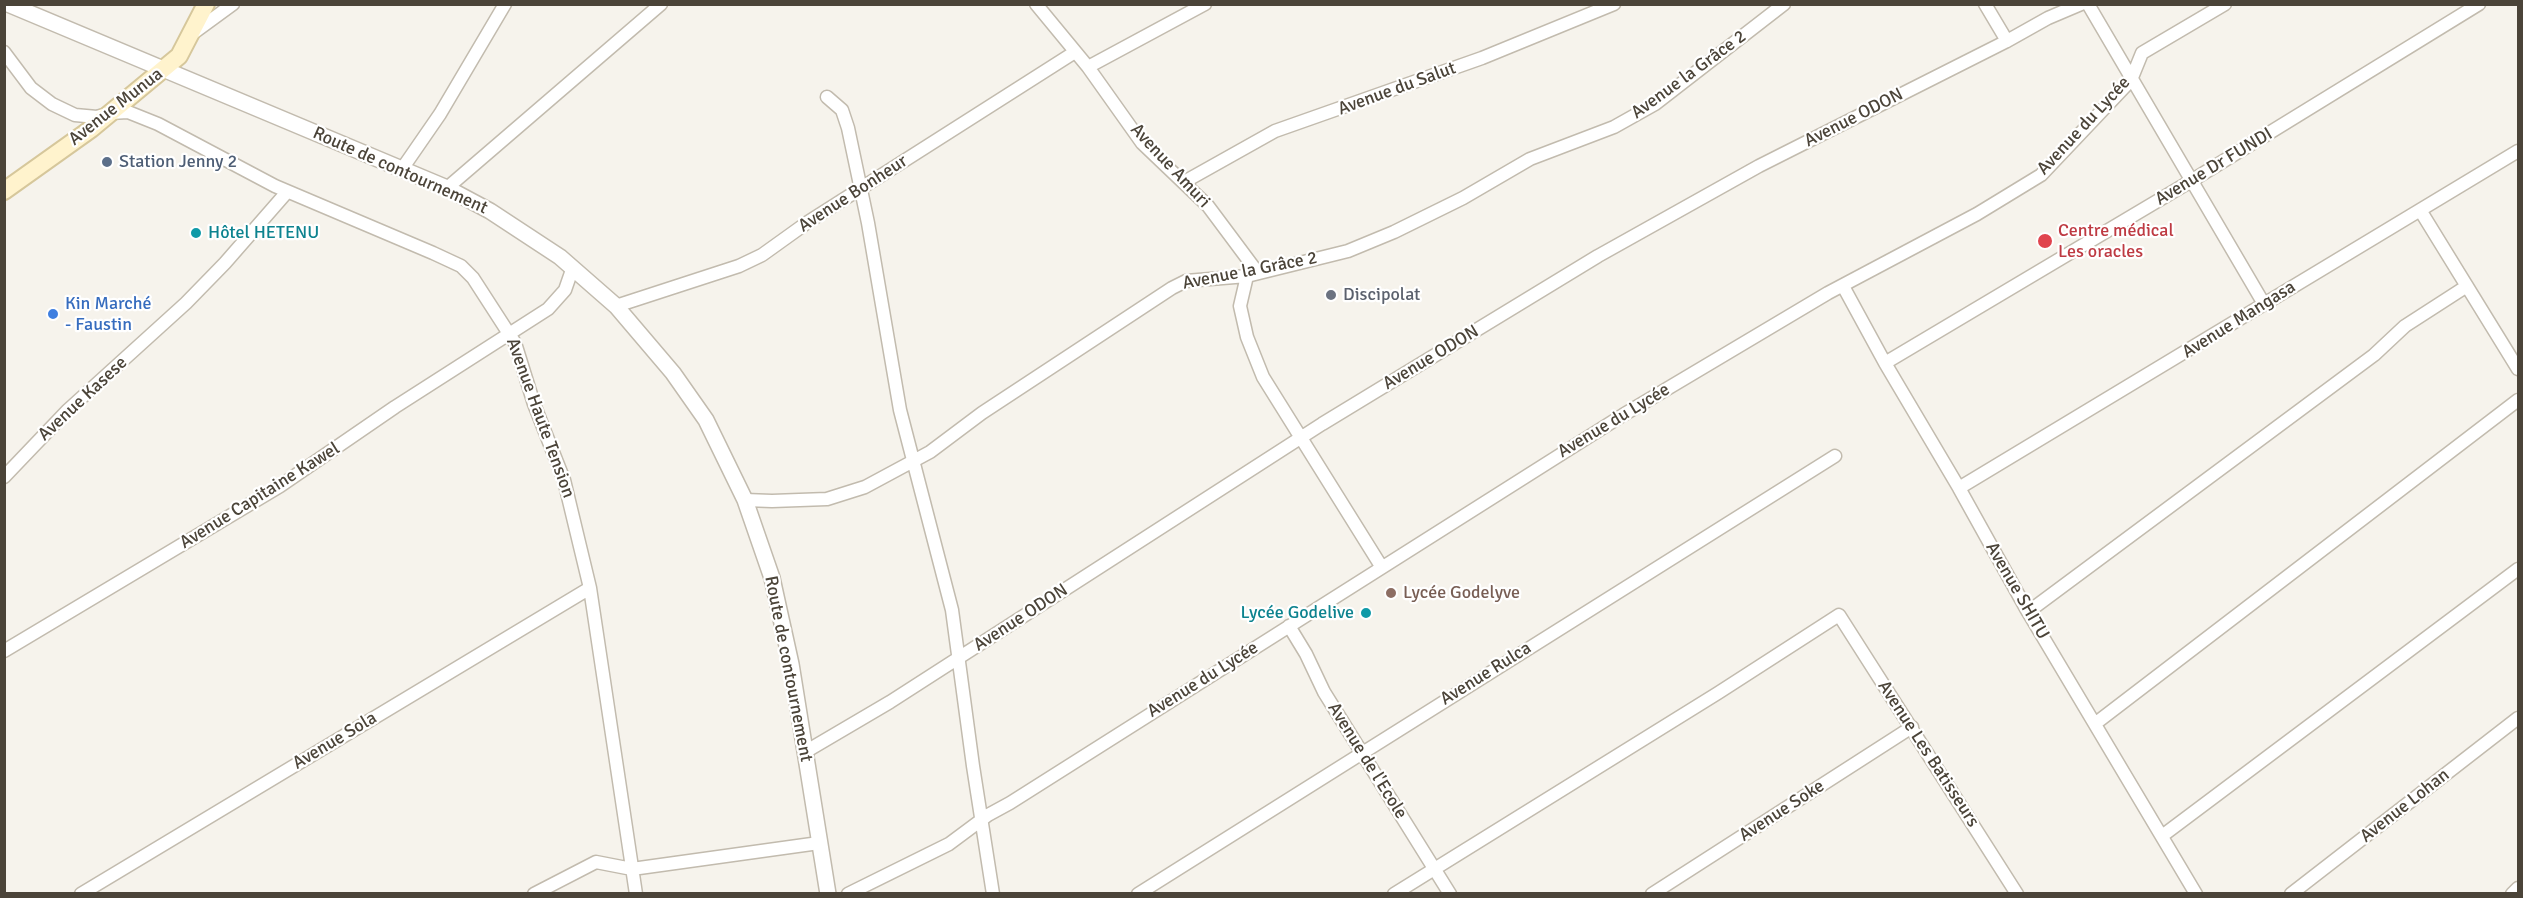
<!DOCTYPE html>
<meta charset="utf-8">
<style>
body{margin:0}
#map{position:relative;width:2523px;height:898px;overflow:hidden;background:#f6f3ec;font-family:Signika,sans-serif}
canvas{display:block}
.frame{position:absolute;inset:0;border:6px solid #4b4439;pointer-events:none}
</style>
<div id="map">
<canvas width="2523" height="898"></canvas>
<div class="frame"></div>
</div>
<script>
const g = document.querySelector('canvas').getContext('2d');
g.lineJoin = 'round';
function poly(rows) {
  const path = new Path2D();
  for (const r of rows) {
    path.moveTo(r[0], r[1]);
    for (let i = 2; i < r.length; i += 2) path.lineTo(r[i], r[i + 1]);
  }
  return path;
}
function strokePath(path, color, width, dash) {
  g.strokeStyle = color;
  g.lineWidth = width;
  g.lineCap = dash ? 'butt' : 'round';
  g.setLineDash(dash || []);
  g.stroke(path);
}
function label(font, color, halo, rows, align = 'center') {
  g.font = font + ' Signika,sans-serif';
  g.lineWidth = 4.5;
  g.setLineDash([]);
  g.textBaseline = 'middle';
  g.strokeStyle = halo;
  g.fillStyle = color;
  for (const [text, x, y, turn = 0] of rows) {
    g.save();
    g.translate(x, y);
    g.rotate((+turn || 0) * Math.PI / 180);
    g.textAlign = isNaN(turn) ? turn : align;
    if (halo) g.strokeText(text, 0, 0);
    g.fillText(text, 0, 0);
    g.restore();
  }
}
const minor = poly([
 [1036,4,1088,67,1142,143,1208,206,1258,273],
 [1985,4,2007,41],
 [2088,4,2264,304],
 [192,34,233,4],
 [4,52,31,88,52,104,75,115,97,117,110,113,128,112,158,124,275,186,433,253,461,266,473,278,515,343,534,404,564,480,590,588,636,894],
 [1088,67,1205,4],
 [827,97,842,110,848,128,868,223,900,410,952,610,973,766,993,894],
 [402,169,440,114,505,4],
 [1184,182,1275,131,1482,58,1614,4],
 [447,188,661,4],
 [2420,210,2518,369],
 [1247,276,1240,306,1247,337,1263,377,1381,566],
 [1843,286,1885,363,1959,488,2028,612,2196,894],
 [616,306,739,266,762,255,808,222,1075,52],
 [1885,363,2191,181,2479,4],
 [4,477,68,410,186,303,225,263,287,192],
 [1959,488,2518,151],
 [745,500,772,501,827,499,865,487,930,452,982,413,1172,288,1186,281,1247,276,1348,251,1394,232,1463,198,1530,159,1614,127,1655,104,1784,4],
 [2028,612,2374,355,2405,326,2467,286],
 [1289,626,1306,654,1324,692,1450,894],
 [4,651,280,486,395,407,548,309,565,290,573,267],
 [2096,723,2518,400],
 [805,752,890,702,1322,424,1598,256,1759,166,2007,41,2048,18,2081,4],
 [2162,836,2518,569],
 [81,894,590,588],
 [534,894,596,862,632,869,819,843],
 [848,894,949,844,988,815,1010,803,1623,415,1828,293,1977,214,2041,175,2131,80,2142,53,2225,4],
 [1138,894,1835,456],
 [1394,894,1718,693,1839,615,2017,894],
 [1652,894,1912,727],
 [2291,894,2518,718],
 [2512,894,2518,888]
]);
const tertiary = poly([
 [8,4,447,188,490,211,560,257,616,306,673,373,706,420,745,500,772,578,791,664,828,894]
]);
const secondary = poly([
 [4,191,91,129,179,56,206,4]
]);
strokePath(minor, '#c2bbae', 15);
strokePath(tertiary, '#c2bbae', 18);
strokePath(secondary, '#d6c79b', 20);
strokePath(minor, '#fff', 12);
strokePath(tertiary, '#fff', 15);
strokePath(secondary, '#fff3cd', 16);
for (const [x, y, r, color] of [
 [107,162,6,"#5c6f8a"],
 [196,233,6,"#0f9aa8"],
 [2045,241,8,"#e0444e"],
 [1331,295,6,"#6b7280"],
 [53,314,6,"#3f7fe0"],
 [1391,593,6,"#8d6e63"],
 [1366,613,6,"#0f9aa8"]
]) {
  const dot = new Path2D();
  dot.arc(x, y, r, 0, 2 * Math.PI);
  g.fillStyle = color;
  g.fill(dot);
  strokePath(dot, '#fff', 2);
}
label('18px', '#4b4439', '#fff', [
 ["Avenue la Grâce 2",1689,75,-36],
 ["Avenue du Salut",1397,89,-20],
 ["Avenue Munua",116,107,-38],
 ["Avenue ODON",1854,118,-27],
 ["Avenue du Lycée",2084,126,-47],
 ["Avenue Amuri",1170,166,47],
 ["Avenue Dr FUNDI",2214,167,-31],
 ["Route de contournement",400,171,24],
 ["Avenue Bonheur",853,194,-33],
 ["Avenue la Grâce 2",1250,271,-11],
 ["Avenue Mangasa",2239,320,-32],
 ["Avenue ODON",1431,358,-31],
 ["Avenue Kasese",83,399,-43],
 ["Avenue Haute Tension",540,418,70],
 ["Avenue du Lycée",1614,421,-31],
 ["Avenue Capitaine Kawel",260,496,-32],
 ["Avenue SHITU",2017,591,60],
 ["Avenue ODON",1021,618,-33],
 ["Route de contournement",788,669,79],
 ["Avenue Rulca",1486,674,-32],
 ["Avenue du Lycée",1203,680,-32],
 ["Avenue Sola",335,741,-31],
 ["Avenue Les Batisseurs",1928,754,57],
 ["Avenue de l'Ecole",1367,761,58],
 ["Avenue Lohan",2405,806,-38],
 ["Avenue Soke",1782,811,-33]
]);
label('18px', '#4e5e75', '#fff', [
 ["Station Jenny 2",119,162]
], 'left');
label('18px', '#be3a42', '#fff', [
 ["Centre médical",2058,231],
 ["Les oracles",2058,252]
], 'left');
label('18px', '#0d838f', '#fff', [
 ["Hôtel HETENU",208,233],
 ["Lycée Godelive",1354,613,"right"]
], 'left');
label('18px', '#5b616d', '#fff', [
 ["Discipolat",1343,295]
], 'left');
label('18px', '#366cbe', '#fff', [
 ["Kin Marché",65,304],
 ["- Faustin",65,325]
], 'left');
label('18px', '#785e54', '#fff', [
 ["Lycée Godelyve",1403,593]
], 'left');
</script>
